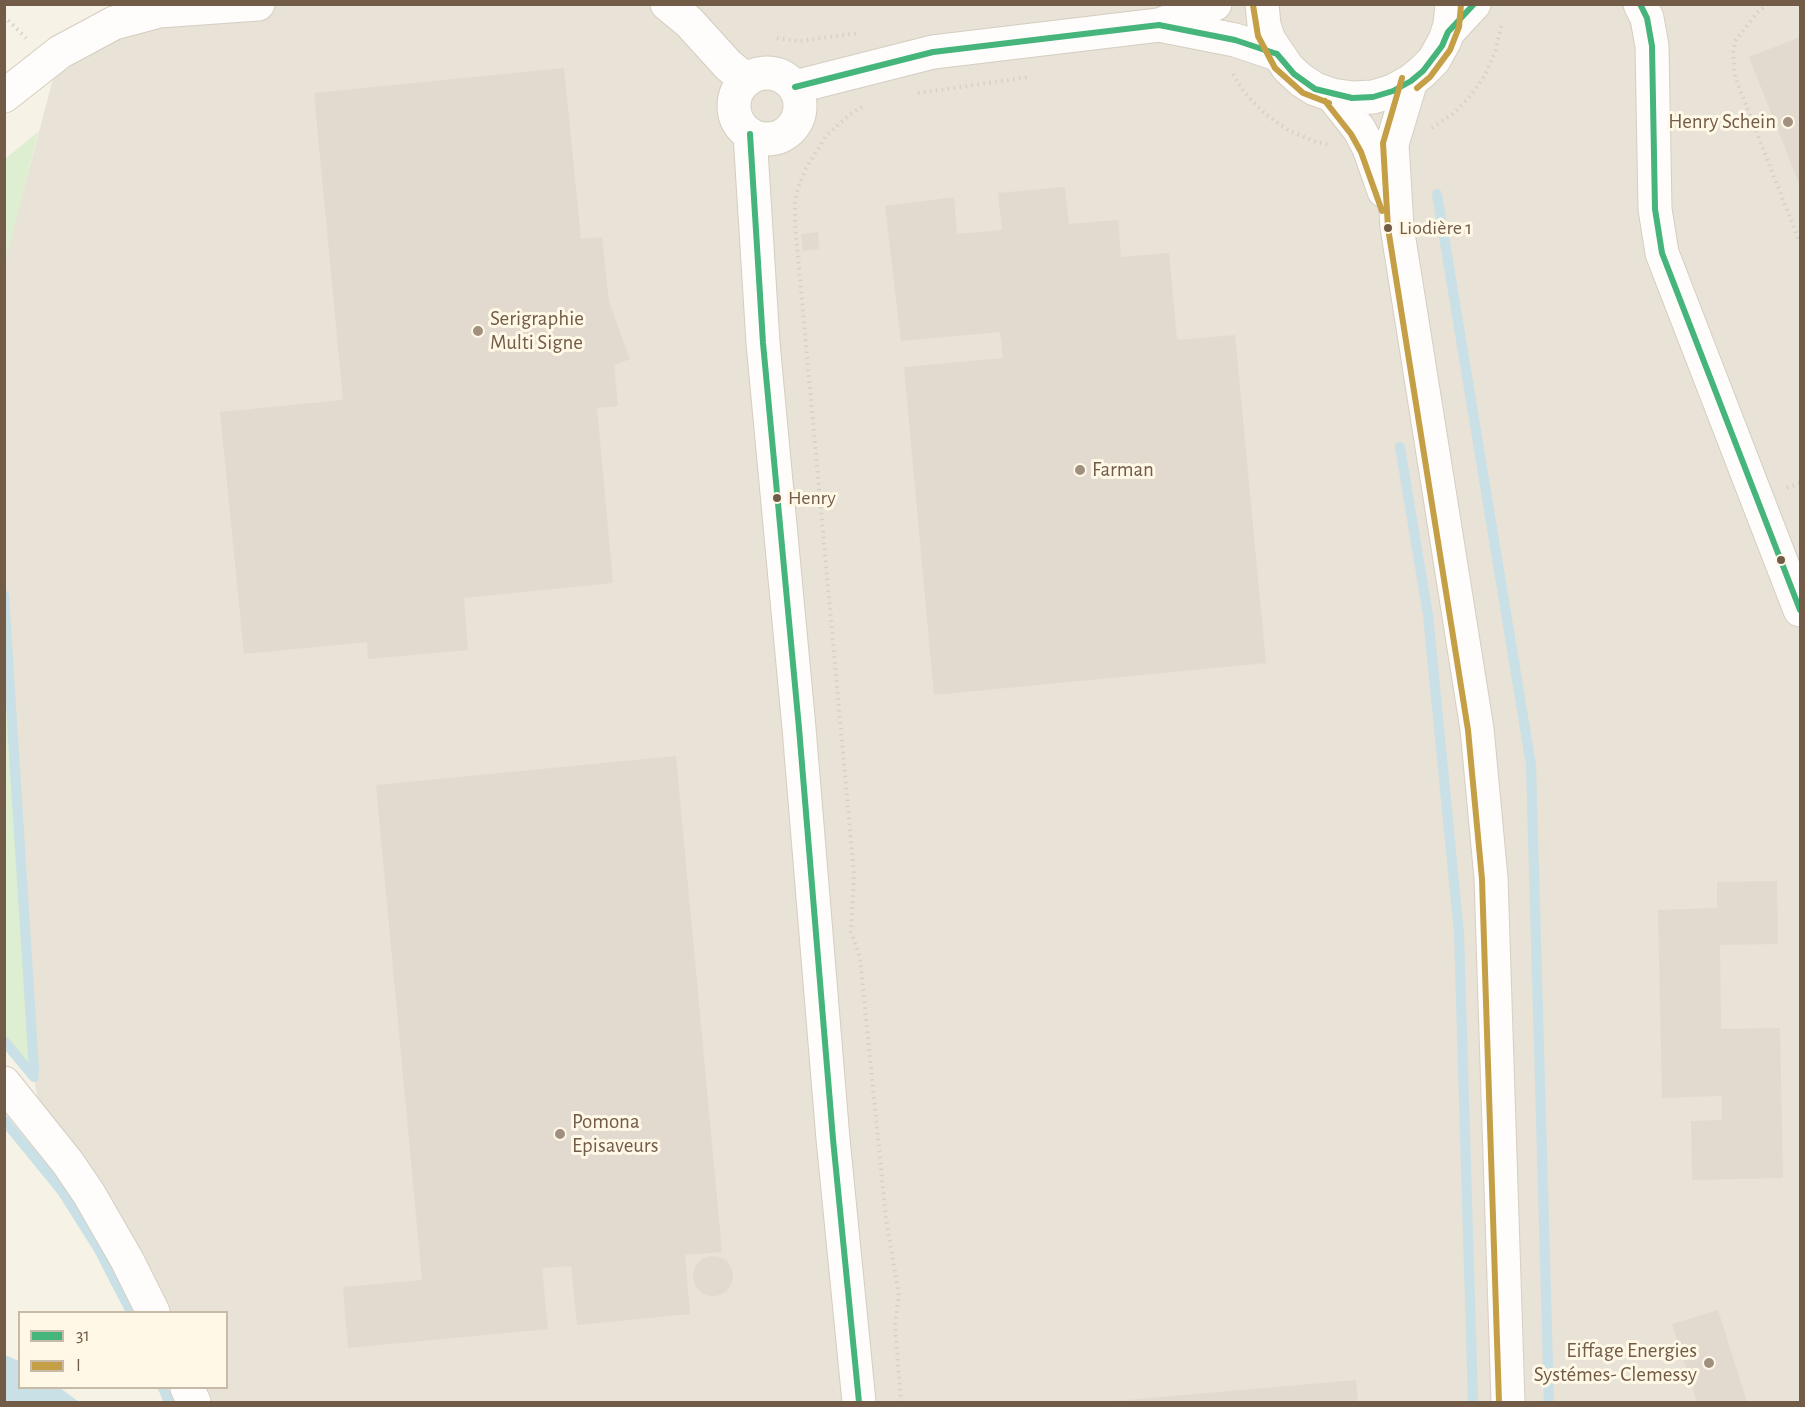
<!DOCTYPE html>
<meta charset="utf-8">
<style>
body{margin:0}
#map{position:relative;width:1805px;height:1407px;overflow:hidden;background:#f6f2e6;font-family:"Alegreya Sans",sans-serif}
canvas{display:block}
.frame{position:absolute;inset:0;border:6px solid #735c47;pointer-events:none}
.legend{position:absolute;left:18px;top:1311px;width:210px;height:78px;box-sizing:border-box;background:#fff8e6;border:2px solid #c7baa6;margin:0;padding:8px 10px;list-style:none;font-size:18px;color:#735c47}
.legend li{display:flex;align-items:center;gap:12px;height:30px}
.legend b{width:30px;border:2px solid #c7baa6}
</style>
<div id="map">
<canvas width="1805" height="1407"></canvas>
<div class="frame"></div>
<ul class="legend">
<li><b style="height:8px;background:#46b57c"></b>31</li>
<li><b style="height:8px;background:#c59f45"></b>I</li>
</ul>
</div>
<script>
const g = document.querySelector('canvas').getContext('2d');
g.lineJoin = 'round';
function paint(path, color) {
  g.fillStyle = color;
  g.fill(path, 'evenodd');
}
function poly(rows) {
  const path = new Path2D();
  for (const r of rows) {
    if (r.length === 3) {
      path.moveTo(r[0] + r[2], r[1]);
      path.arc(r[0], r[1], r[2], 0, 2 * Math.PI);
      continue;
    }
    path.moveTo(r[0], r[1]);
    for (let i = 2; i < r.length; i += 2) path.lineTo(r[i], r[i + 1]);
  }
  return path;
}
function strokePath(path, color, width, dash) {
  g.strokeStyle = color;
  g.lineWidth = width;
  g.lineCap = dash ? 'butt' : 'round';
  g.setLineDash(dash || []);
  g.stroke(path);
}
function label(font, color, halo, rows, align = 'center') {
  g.font = font + ' "Alegreya Sans",sans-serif';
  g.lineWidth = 6;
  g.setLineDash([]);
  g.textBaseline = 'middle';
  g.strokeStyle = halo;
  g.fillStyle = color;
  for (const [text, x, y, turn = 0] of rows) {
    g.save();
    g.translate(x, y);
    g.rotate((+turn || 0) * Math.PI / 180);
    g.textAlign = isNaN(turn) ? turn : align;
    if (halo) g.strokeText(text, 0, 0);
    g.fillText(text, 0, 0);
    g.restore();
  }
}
paint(poly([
 [258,4,1800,5,1800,1402,192,1402,186,1388,226,1388,226,1312,153,1312,43,1132,34,1077,5,595,4,265,60,52,88,36]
]), '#e8e2d7');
paint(poly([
 [38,132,38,133,5,265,5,159],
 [5,595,34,1070,34,1077,5,1041]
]), '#deeed1');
paint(poly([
 [5,1355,19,1361,20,1388,60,1388,79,1402,5,1402]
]), '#c8e0e6');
strokePath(poly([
 [1437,194,1531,765,1549,1402],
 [1400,447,1428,615,1459,933,1473,1402],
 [4,595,34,1070],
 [4,1041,34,1077],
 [4,1120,62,1191,98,1248,131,1312],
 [163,1388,169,1402]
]), '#c8e0e6', 10);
paint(poly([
 [1800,37,1800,186,1749,57],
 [564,68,581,239,602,237,609,302,630,359,614,365,618,406,597,408,613,583,464,598,468,650,368,659,367,642,244,654,220,412,343,400,314,93],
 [1065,187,1069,224,1118,220,1121,257,1169,253,1177,340,1235,335,1266,663,934,695,904,367,1003,358,1000,332,901,341,885,206,954,197,957,234,1002,230,998,193],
 [818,232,819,249,803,251,801,234],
 [676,756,722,1252,685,1255,690,1314,577,1325,571,1266,542,1268,548,1329,348,1348,343,1287,422,1280,376,785],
 [1777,881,1778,944,1720,945,1721,1029,1780,1028,1783,1178,1692,1180,1691,1121,1722,1120,1722,1096,1662,1098,1658,910,1717,908,1717,882],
 [713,1276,20],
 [1718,1310,1747,1402,1697,1402,1672,1324],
 [1356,1380,1358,1402,1117,1402,1116,1401]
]), '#e2dace');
const minor = poly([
 [667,4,689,22,728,65,746,80],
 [1640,4,1647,18,1652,46,1655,209,1662,253,1800,610],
 [1159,25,1235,40,1277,54],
 [1448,32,1474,4],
 [767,106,33],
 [795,87,933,52,1159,25,1215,4],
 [4,96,60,52,114,23,159,11,258,4],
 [750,134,763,343,799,728,833,1139,859,1402],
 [4,1083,68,1163,89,1194,127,1260,153,1312],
 [187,1388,194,1402]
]);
const secondary = poly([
 [1262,4,1264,25,1269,40,1288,68,1301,80,1315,89,1332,95,1352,98,1373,97,1393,91,1411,81,1423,71,1434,60,1445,40,1450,25,1452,4],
 [1411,81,1392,144,1397,227,1477,729,1491,878,1508,1402],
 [1332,95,1359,129,1369,148,1384,191]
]);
strokePath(minor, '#d5cdc1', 35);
strokePath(secondary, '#d7cec3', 35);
strokePath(poly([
 [1768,4,1758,12,1735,41,1733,53,1735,77,1800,243],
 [4,16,26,38],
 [777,38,799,41,860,33],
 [1233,74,1243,91,1264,113,1288,130,1316,142,1328,144],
 [918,93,1029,77],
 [862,107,849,115,826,136,806,168,798,188,795,203,795,223,854,874,851,932,860,957,886,1219,899,1295,895,1325,901,1402],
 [1432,128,1454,113,1471,95,1485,75,1495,52,1502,23],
 [1787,488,1800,483]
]), '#d7d0c9', 4, [1.5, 4.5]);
strokePath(minor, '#fefdfb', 33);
strokePath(secondary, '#fefdfb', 33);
strokePath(poly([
 [1640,4,1647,18,1652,46,1655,209,1662,253,1800,610],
 [1277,54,1294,74,1315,89,1352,98,1373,97,1393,91,1411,81,1423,71,1442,46,1448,32,1474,4],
 [795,87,933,52,1159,25,1235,40,1277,54],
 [750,134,763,343,799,728,833,1139,859,1402]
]), '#46b57c', 6);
strokePath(poly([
 [1253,5,1258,36,1275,68,1303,93,1329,103],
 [1402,78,1383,143,1388,228,1468,730,1482,879,1499,1402],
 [1417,88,1430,77,1450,50,1459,27,1461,5],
 [1325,101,1351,134,1361,152,1382,211]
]), '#c59f45', 6);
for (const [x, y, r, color] of [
 [1788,122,6,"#a1907f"],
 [1388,228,5,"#735c47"],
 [478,331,6,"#a1907f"],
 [1080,470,6,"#a1907f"],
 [777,498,5,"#735c47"],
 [1781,560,5,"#735c47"],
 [560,1134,6,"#a1907f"],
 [1709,1363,6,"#a1907f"]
]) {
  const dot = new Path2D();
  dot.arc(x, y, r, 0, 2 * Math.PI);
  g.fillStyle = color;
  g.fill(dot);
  strokePath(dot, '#fff8e6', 2);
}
label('20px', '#735c47', '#fff8e6', [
 ["Liodière 1",1399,228],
 ["Henry",788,498]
], 'left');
label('21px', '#735c47', '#fff8e6', [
 ["Henry Schein",1776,122,"right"],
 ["Serigraphie",490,319],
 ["Multi Signe",490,343],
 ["Farman",1092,470],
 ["Pomona",572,1122],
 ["Episaveurs",572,1146],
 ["Eiffage Energies",1697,1351,"right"],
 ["Systémes- Clemessy",1697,1375,"right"]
], 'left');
</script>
